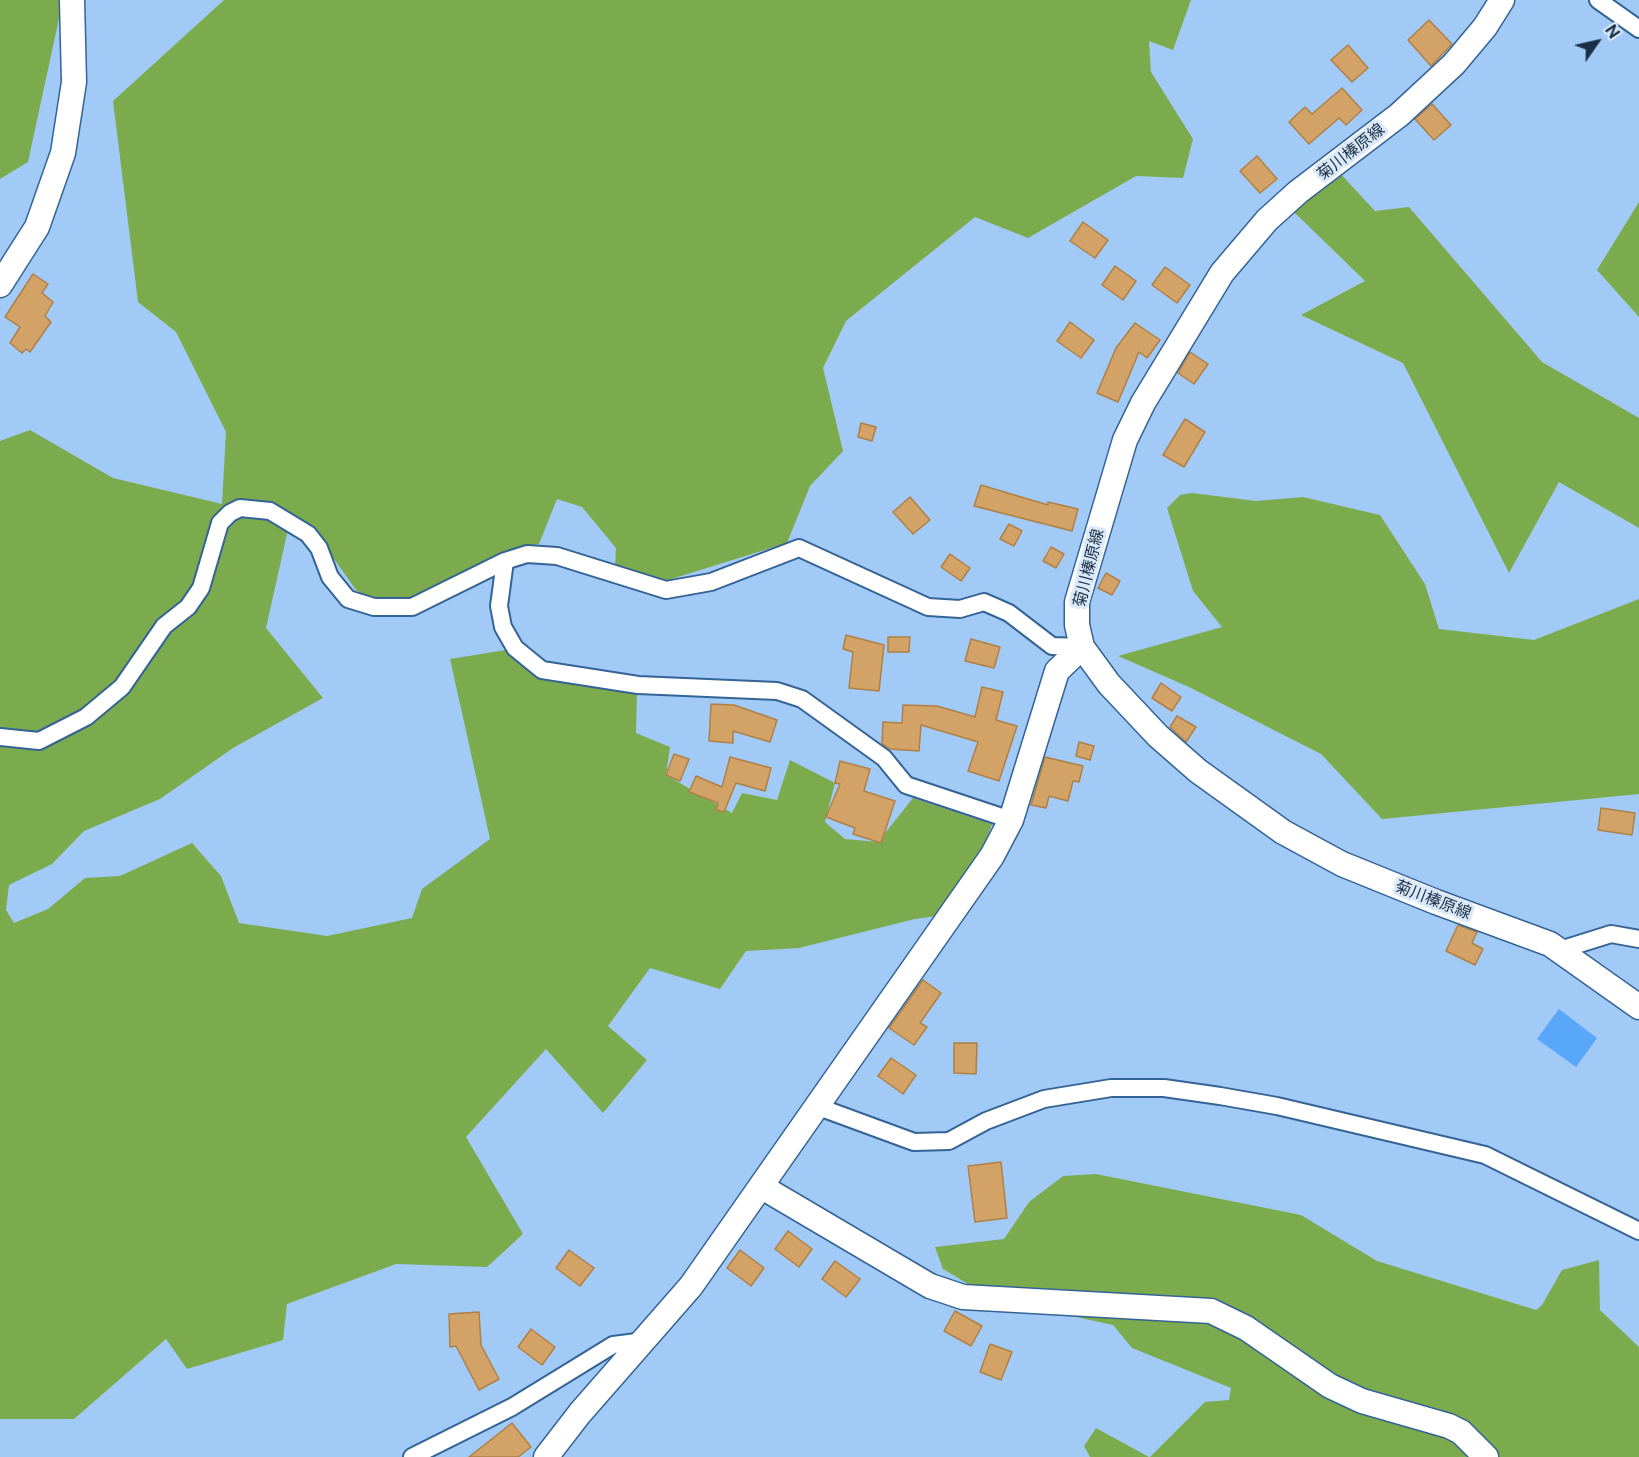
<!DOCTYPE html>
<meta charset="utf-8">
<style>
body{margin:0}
#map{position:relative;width:1639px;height:1457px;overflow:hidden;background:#a2caf7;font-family:"Public Sans",sans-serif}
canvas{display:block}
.north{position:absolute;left:1567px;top:12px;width:60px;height:60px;-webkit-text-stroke:4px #d9e9fa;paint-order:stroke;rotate:56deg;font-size:16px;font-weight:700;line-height:24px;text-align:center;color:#1a2f45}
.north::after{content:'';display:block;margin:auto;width:21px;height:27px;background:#1a2f45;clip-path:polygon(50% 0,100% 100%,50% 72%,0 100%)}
</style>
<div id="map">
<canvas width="1639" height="1457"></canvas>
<div class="north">N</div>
</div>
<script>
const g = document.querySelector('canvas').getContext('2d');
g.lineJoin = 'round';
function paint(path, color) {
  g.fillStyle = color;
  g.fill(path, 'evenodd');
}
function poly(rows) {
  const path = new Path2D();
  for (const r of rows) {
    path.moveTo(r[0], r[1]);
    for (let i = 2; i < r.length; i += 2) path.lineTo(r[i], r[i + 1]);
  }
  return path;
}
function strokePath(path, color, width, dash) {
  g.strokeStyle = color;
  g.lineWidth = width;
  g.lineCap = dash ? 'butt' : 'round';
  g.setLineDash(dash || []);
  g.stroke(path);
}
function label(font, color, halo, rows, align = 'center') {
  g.font = font + ' "Public Sans","Noto Sans JP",sans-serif';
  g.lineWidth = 6;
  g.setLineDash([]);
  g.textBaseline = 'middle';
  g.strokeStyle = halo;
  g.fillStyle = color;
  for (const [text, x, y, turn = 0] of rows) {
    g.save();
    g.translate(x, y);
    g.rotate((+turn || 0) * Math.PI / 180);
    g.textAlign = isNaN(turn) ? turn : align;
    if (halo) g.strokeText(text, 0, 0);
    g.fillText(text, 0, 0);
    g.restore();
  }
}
paint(poly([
 [0,0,63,0,28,162,0,179],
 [224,0,1191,0,1173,50,1149,41,1151,72,1193,139,1183,178,1136,176,1028,238,975,217,846,321,823,368,843,451,810,486,787,543,665,581,615,569,616,548,582,507,557,499,539,544,514,548,405,602,374,601,356,590,312,528,291,516,266,628,323,698,233,748,160,799,84,831,52,864,9,885,6,910,14,923,48,909,85,878,120,876,192,843,221,876,239,923,327,936,412,918,422,889,490,839,450,659,512,649,541,673,637,694,636,733,670,747,666,775,732,813,742,793,777,800,790,760,835,783,825,822,845,839,878,842,913,798,992,824,980,856,937,916,915,919,799,948,746,951,720,989,650,968,608,1026,647,1060,603,1113,546,1049,466,1137,523,1234,487,1267,396,1264,287,1304,283,1340,187,1369,166,1339,74,1419,0,1419,0,441,30,430,113,478,222,504,226,432,176,332,138,302,113,101],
 [1337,170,1375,211,1409,207,1542,362,1639,418,1639,528,1559,482,1509,573,1403,363,1301,315,1365,281,1294,212],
 [1639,202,1639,317,1597,270],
 [1192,493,1256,501,1303,497,1380,515,1425,584,1439,629,1534,640,1639,599,1639,794,1382,819,1321,754,1189,687,1118,656,1222,627,1193,591,1167,508,1180,495],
 [1096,1174,1301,1215,1377,1261,1536,1310,1542,1305,1562,1270,1599,1260,1600,1310,1639,1347,1639,1457,1150,1457,1205,1402,1229,1400,1231,1388,1132,1348,1113,1325,993,1299,943,1269,935,1247,1004,1239,1029,1202,1063,1176],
 [1096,1428,1149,1457,1090,1457,1084,1446]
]), '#7cab4e');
paint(poly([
 [1559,1009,1597,1038,1576,1067,1537,1039]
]), '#58a7f9');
const building = poly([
 [1429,20,1452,44,1431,66,1408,40,1429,20],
 [1348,45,1368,68,1352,82,1331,60,1348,45],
 [1342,88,1362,110,1346,125,1339,118,1309,144,1289,122,1305,107,1312,114,1342,88],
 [1432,104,1451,125,1434,140,1415,119,1432,104],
 [1257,156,1277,179,1260,193,1240,171,1257,156],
 [1083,222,1108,240,1095,258,1070,241,1083,222],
 [1115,266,1136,281,1123,300,1102,285,1115,266],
 [1165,267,1190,285,1177,303,1152,285,1165,267],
 [33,274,48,284,42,293,53,302,45,316,51,322,30,352,26,349,22,353,10,343,20,327,5,317,33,274],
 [1070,322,1094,340,1081,358,1057,341,1070,322],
 [1135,323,1160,340,1147,358,1139,352,1118,402,1097,393,1116,348,1135,323],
 [1190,352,1208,364,1194,384,1178,373,1190,352],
 [1185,419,1205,432,1184,467,1163,455,1185,419],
 [861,423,876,427,872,441,858,437,861,423],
 [981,485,1048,505,1048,502,1078,509,1072,531,974,506,981,485],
 [910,497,930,520,913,534,893,512,910,497],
 [1009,524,1022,531,1014,546,1000,539,1009,524],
 [1051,547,1064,554,1056,568,1043,561,1051,547],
 [950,554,970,568,961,581,941,567,950,554],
 [1106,573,1120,581,1112,595,1098,588,1106,573],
 [846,635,884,645,879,691,849,688,853,652,843,649,846,635],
 [888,637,910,637,909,652,888,652,888,637],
 [971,639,1000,647,994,668,965,661,971,639],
 [1161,683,1181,697,1172,711,1152,698,1161,683],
 [982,687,1003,692,996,720,1017,726,999,781,968,771,978,742,921,725,919,751,890,749,882,744,883,722,902,723,903,705,937,706,975,717,982,687],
 [711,704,734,705,777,720,770,742,733,731,733,743,709,741,711,704],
 [1177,716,1196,727,1186,742,1170,727,1177,716],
 [1079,742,1094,746,1090,760,1076,756,1079,742],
 [674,754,689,759,680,781,666,775,674,754],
 [730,757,771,768,765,791,736,783,724,812,716,810,718,803,689,792,696,776,722,787,730,757],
 [1045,757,1083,766,1079,782,1073,781,1068,801,1049,796,1046,808,1031,805,1045,757],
 [840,761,870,769,864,791,895,801,881,843,853,834,855,828,826,817,840,784,835,783,840,761],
 [1601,808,1635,813,1632,835,1598,830,1601,808],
 [1458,925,1477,932,1472,943,1483,949,1475,965,1446,951,1458,925],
 [923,980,941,993,920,1023,927,1027,914,1045,889,1028,923,980],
 [954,1043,977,1043,976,1074,954,1073,954,1043],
 [891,1058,916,1075,903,1094,878,1076,891,1058],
 [1001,1162,1007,1218,975,1222,968,1166,1001,1162],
 [788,1231,812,1249,799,1267,775,1249,788,1231],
 [569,1250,594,1268,580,1286,556,1268,569,1250],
 [740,1250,764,1268,751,1286,727,1268,740,1250],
 [835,1261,860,1279,846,1297,822,1279,835,1261],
 [955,1311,982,1326,971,1346,944,1331,955,1311],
 [479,1312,481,1345,499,1379,479,1390,456,1346,450,1347,449,1314,479,1312],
 [531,1329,555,1347,542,1365,518,1347,531,1329],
 [990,1344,1012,1352,1001,1380,980,1372,990,1344],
 [512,1423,531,1447,518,1457,469,1457,512,1423]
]);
paint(building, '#d2a266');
strokePath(building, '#af8045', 1.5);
const street = poly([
 [1598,0,1639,29],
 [505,561,499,606,503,627,515,648,542,670,638,685,777,691,802,699,884,758,906,785,1011,820],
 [0,737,39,741,86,717,122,687,164,626,188,607,201,588,220,523,230,513,240,508,270,511,308,534,319,548,330,577,348,599,374,607,412,607,505,561,527,554,557,556,666,590,711,582,799,548,928,607,960,609,984,602,1009,613,1052,646,1082,647],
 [1560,950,1611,934,1639,939],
 [816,1106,914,1142,949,1141,986,1121,1044,1099,1111,1088,1164,1088,1220,1096,1277,1106,1485,1155,1639,1231],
 [412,1457,512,1407,613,1345,645,1341]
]);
const secondary = poly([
 [1502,0,1485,27,1454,64,1399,115,1298,192,1267,220,1222,273,1143,403,1125,440,1077,602,1077,625,1082,647,1109,684,1158,736,1198,771,1283,832,1342,864,1436,902,1550,944,1639,1007],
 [0,285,37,227,63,153,74,82,72,0],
 [762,1187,930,1286,963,1297,1211,1311,1246,1328,1330,1386,1362,1401,1449,1426,1461,1432,1486,1457],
 [546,1457,580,1413,691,1286,992,856,1011,820,1057,671,1082,647]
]);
strokePath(street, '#346395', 20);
strokePath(secondary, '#346395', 27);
strokePath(street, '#fff', 16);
strokePath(secondary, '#fff', 24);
label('16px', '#1a2f45', '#d9e9fa', [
 ["菊川榛原線",1351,152,-38],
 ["菊川榛原線",1089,568,-76],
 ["菊川榛原線",1433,900,21]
]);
</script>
